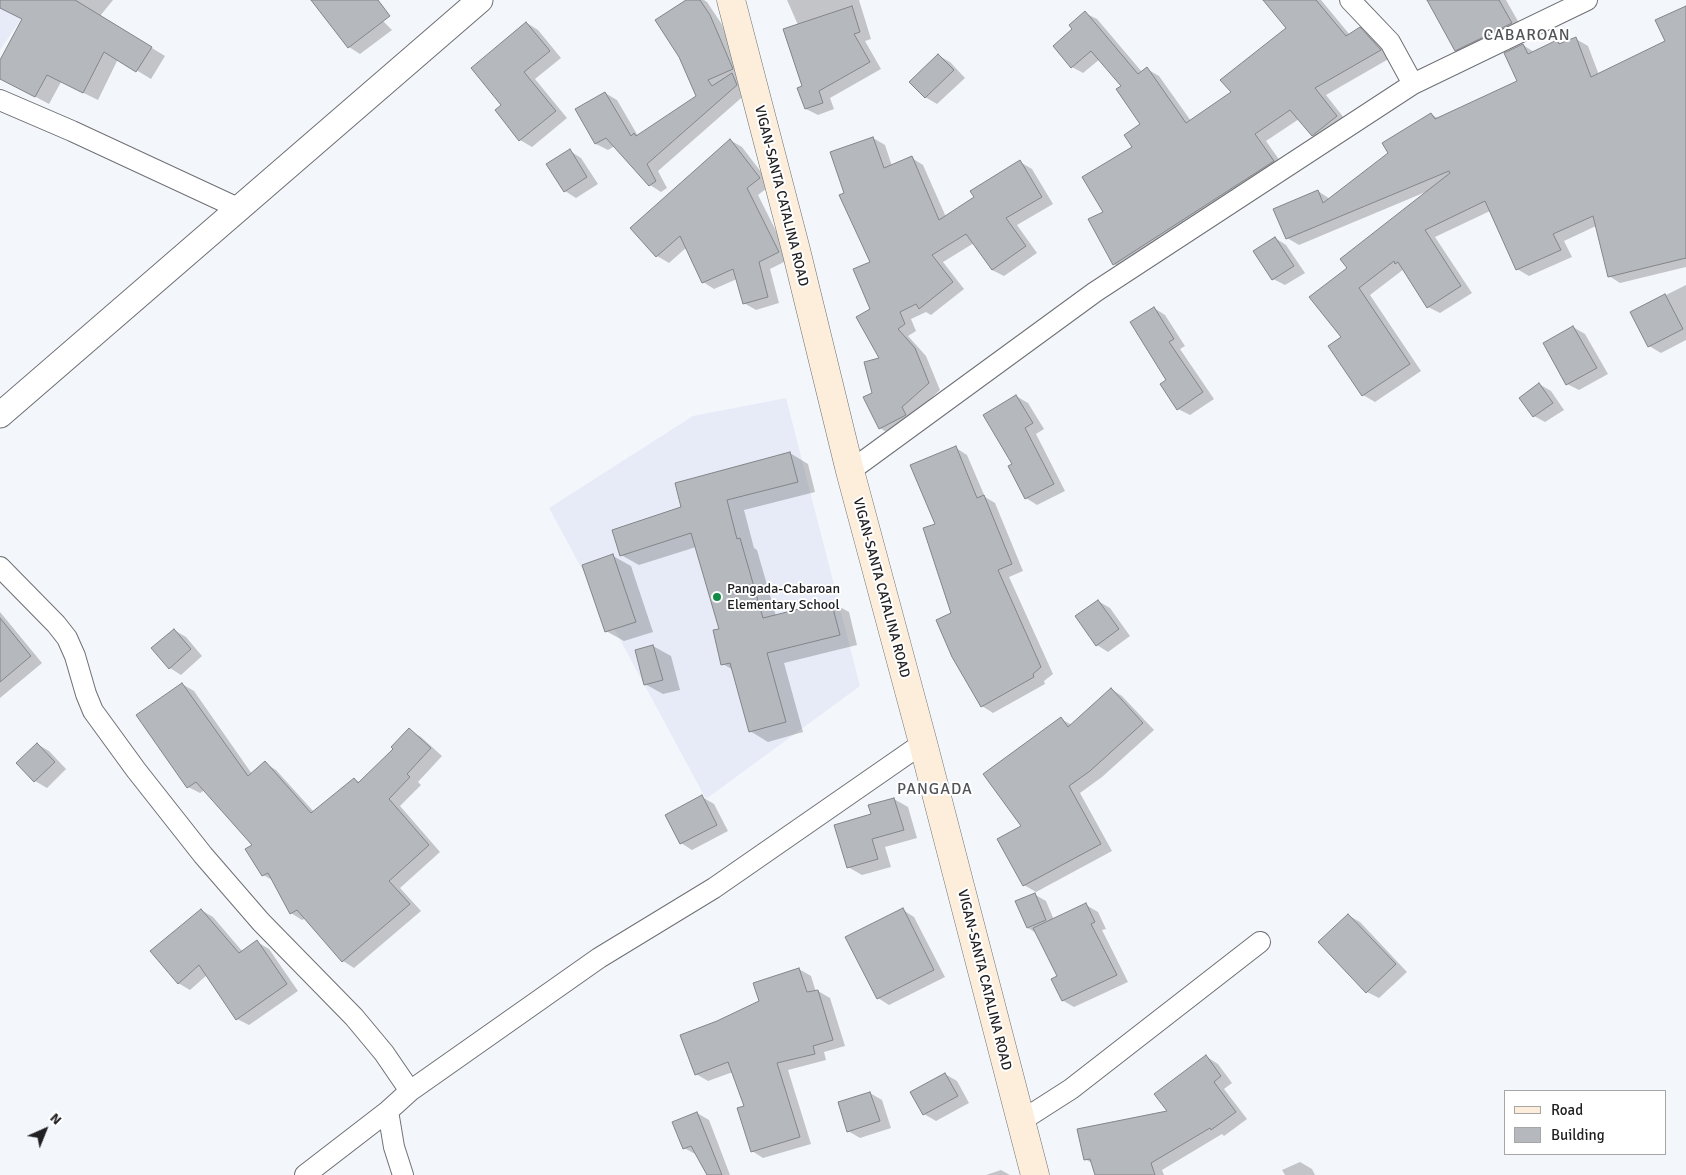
<!DOCTYPE html>
<style>
body{margin:0}
#map{position:relative;width:1686px;height:1175px;overflow:hidden;background:#f3f6fb;font-family:Signika,sans-serif}
canvas{display:block}
.legend{position:absolute;left:1504px;top:1090px;width:162px;height:65px;box-sizing:border-box;background:#fff;border:1px solid #a6a6a7;margin:0;padding:6px 9px;list-style:none;font-size:15px;color:#212123}
.legend li{display:flex;align-items:center;gap:10px;height:25px}
.legend b{width:25px;border:1px solid #a6a6a7}
.north{position:absolute;left:20px;top:1105px;width:50px;height:50px;-webkit-text-stroke:4px #fff;paint-order:stroke;rotate:44deg;font-size:14px;font-weight:700;line-height:20px;text-align:center;color:#212123}
.north::after{content:'';display:block;margin:auto;width:18px;height:22px;background:#212123;clip-path:polygon(50% 0,100% 100%,50% 72%,0 100%)}
</style>
<div id="map">
<canvas width="1686" height="1175"></canvas>
<ul class="legend">
<li><b style="height:6px;background:#fceedb"></b>Road</li>
<li><b style="height:14px;background:#b5b8bc"></b>Building</li>
</ul>
<div class="north">N</div>
</div>
<script>
const g = document.querySelector('canvas').getContext('2d');
g.lineJoin = 'round';
function paint(path, color) {
  g.fillStyle = color;
  g.fill(path, 'evenodd');
}
function poly(rows) {
  const path = new Path2D();
  for (const r of rows) {
    path.moveTo(r[0], r[1]);
    for (let i = 2; i < r.length; i += 2) path.lineTo(r[i], r[i + 1]);
  }
  return path;
}
function strokePath(path, color, width, dash) {
  g.strokeStyle = color;
  g.lineWidth = width;
  g.lineCap = dash ? 'butt' : 'round';
  g.setLineDash(dash || []);
  g.stroke(path);
}
function label(font, color, halo, rows, align = 'center') {
  g.font = font + ' Signika,sans-serif';
  g.lineWidth = 4;
  g.setLineDash([]);
  g.textBaseline = 'middle';
  g.strokeStyle = halo;
  g.fillStyle = color;
  for (const [text, x, y, turn = 0] of rows) {
    g.save();
    g.translate(x, y);
    g.rotate((+turn || 0) * Math.PI / 180);
    g.textAlign = isNaN(turn) ? turn : align;
    if (halo) g.strokeText(text, 0, 0);
    g.fillText(text, 0, 0);
    g.restore();
  }
}
paint(poly([
 [0,0,34,0,0,50],
 [786,398,860,686,706,799,549,508,693,416]
]), '#e6ebf7');
paint(poly([
 [0,0,113,0,100,16,165,56,151,79,118,59,98,100,61,82,49,104,0,78,0,63,23,19,0,8],
 [312,0,362,0,392,30,360,54,349,47],
 [688,0,704,0,707,2,721,23,744,76,748,92,658,171,667,188,661,192,650,185,615,146,608,150,596,144,576,110,605,93,617,100,638,136,698,97],
 [787,0,859,0,871,39,865,41,881,69,830,98,834,109,818,115,806,109,798,25],
 [1279,0,1321,0,1350,35,1360,29,1372,36,1392,57,1326,95,1348,123,1324,142,1312,135,1299,119,1266,141,1285,168,1126,271,1114,264,1104,212,1142,124,1123,86,1100,59,1083,73,1072,67,1074,30,1085,13,1097,19,1142,72,1147,69,1159,76,1191,121,1232,92,1288,28],
 [1428,0,1506,0,1523,30,1467,57,1456,50],
 [1686,8,1686,267,1620,283,1609,276,1596,226,1564,241,1572,257,1529,276,1517,269,1490,211,1435,237,1472,293,1440,313,1428,307,1404,269,1370,295,1421,371,1375,402,1363,395,1343,338,1348,268,1428,191,1299,245,1287,238,1318,191,1330,199,1389,153,1431,114,1439,119,1519,82,1523,45,1534,52,1557,41,1562,44,1576,39,1588,46,1599,75,1666,41],
 [527,23,538,30,561,58,535,79,567,118,532,147,520,140,503,105],
 [938,55,950,62,965,78,937,104,925,97],
 [873,138,885,145,892,166,912,158,923,165,946,217,975,197,1020,162,1032,169,1053,204,1017,225,1037,253,1004,276,992,270,974,243,943,262,964,289,931,315,926,312,911,319,916,331,908,336,926,356,940,390,891,435,880,428,873,394,881,359,872,309,872,262,846,193],
 [730,140,742,147,771,185,758,195,790,259,770,269,779,303,756,310,744,303,737,279,714,289,703,282,687,247,669,263,657,256,632,228],
 [570,151,581,158,598,184,576,198,565,191],
 [1275,238,1286,245,1305,273,1285,285,1273,279],
 [1686,285,1686,340,1661,353,1649,346,1632,312],
 [1154,308,1165,315,1185,346,1180,349,1214,399,1190,415,1178,409,1168,380],
 [1573,327,1585,334,1608,374,1579,390,1567,384],
 [1539,384,1551,391,1564,410,1545,422,1534,416],
 [1016,396,1028,403,1044,429,1036,434,1065,491,1037,505,1026,498,1014,464],
 [956,448,967,455,985,497,995,503,1023,571,1009,577,1053,674,1044,681,1045,684,993,713,982,706,953,614,936,524],
 [790,453,808,464,815,492,744,510,754,548,757,550,776,616,831,602,849,612,857,645,784,663,803,732,768,742,750,731,733,670,723,664,721,630,696,547,639,565,621,555,683,508],
 [613,556,631,566,653,632,624,641,606,631],
 [1098,601,1110,608,1130,636,1108,652,1097,645],
 [0,612,42,663,0,698],
 [174,630,186,637,202,656,181,675,170,668],
 [653,646,671,656,680,690,663,694,645,684],
 [182,684,194,691,252,774,265,763,276,770,314,812,354,779,361,783,395,748,409,730,421,737,442,756,418,782,421,785,400,806,440,852,400,888,421,911,354,968,343,961,306,918,302,920,291,913,274,881,263,875,254,845,205,790,200,793,188,787],
 [1111,689,1122,696,1154,730,1102,777,1080,793,1112,851,1036,892,1024,885,1061,719,1072,725],
 [37,744,49,751,66,769,47,788,35,781,17,763],
 [702,797,714,804,728,831,692,850,681,843],
 [894,799,908,807,917,838,885,847,891,867,862,875,848,867,872,815],
 [1034,894,1046,901,1054,920,1086,905,1098,912,1106,929,1102,930,1128,982,1074,1007,1062,1000,1058,977,1036,933,1028,928],
 [201,910,213,917,243,952,257,942,269,949,298,991,249,1025,237,1019,207,975,190,990,178,983],
 [903,910,914,917,945,977,889,1005,878,998],
 [1348,915,1360,922,1407,972,1379,998,1367,992],
 [799,969,811,976,816,992,818,991,830,998,845,1046,824,1052,826,1060,788,1070,811,1144,763,1158,752,1151,745,1106,733,1072,708,1081,696,1074,718,1022,761,1002],
 [1207,1057,1218,1064,1232,1083,1224,1089,1247,1119,1224,1136,1222,1134,1162,1170,1164,1175,1096,1175,1092,1163,1085,1159,1169,1112],
 [945,1074,957,1081,969,1103,936,1121,924,1114,912,1093],
 [870,1093,882,1100,891,1128,860,1138,848,1131],
 [697,1113,709,1120,730,1175,708,1175,697,1155,684,1148],
 [1300,1162,1312,1169,1315,1175,1285,1175,1282,1170],
 [1001,1170,1010,1175,986,1175]
]), '#0003');
const building = poly([
 [0,0,75,0,152,47,136,72,104,52,83,93,47,75,35,97,0,79,0,60,22,19,0,8,0,0],
 [311,0,378,0,390,16,348,48,311,0],
 [686,0,700,0,710,15,733,69,708,80,712,86,732,73,737,85,647,164,656,181,649,186,606,138,595,144,575,109,605,92,631,136,634,133,636,136,696,96,679,57,655,20,686,0],
 [1263,0,1316,0,1346,36,1360,27,1381,50,1315,88,1337,116,1312,136,1290,110,1255,134,1274,161,1113,265,1088,219,1103,212,1082,177,1132,147,1124,135,1140,124,1116,89,1121,86,1091,51,1071,68,1053,46,1072,29,1069,25,1085,11,1138,74,1147,67,1186,123,1231,92,1220,80,1286,28,1263,0],
 [1427,0,1499,0,1512,23,1455,51,1427,0],
 [852,6,860,32,854,34,870,62,819,91,823,103,805,109,797,88,802,86,783,29,852,6],
 [1686,6,1686,258,1608,277,1593,216,1553,234,1561,250,1516,270,1485,201,1425,230,1461,286,1427,308,1398,262,1395,264,1394,261,1359,288,1410,364,1362,396,1328,346,1341,337,1309,297,1347,268,1340,259,1450,173,1449,171,1286,239,1273,209,1318,190,1323,203,1388,153,1382,143,1431,113,1435,119,1517,81,1504,53,1523,44,1528,54,1557,40,1559,44,1576,37,1591,77,1665,41,1655,20,1686,6],
 [526,22,550,51,524,72,556,111,519,141,495,110,501,105,471,68,526,22],
 [938,54,954,70,925,98,909,82,938,54],
 [873,137,884,168,912,156,939,220,974,197,970,191,1020,160,1042,197,1006,218,1026,246,992,270,966,234,932,255,953,282,919,309,916,304,900,312,905,324,898,329,915,348,929,383,902,407,906,415,879,429,863,397,872,393,864,362,879,358,856,317,870,309,853,269,870,262,839,195,844,193,830,152,873,137],
 [730,139,760,178,747,188,779,252,759,262,768,297,743,304,733,269,702,283,680,236,656,257,630,228,730,139],
 [570,149,587,177,564,192,546,164,570,149],
 [1275,237,1294,266,1272,280,1253,251,1275,237],
 [1665,294,1683,329,1648,347,1630,312,1665,294],
 [1154,307,1174,339,1169,342,1203,392,1177,410,1160,384,1166,380,1130,322,1154,307],
 [1573,326,1597,368,1566,385,1543,343,1573,326],
 [1539,383,1553,403,1533,417,1519,398,1539,383],
 [1016,395,1033,423,1025,428,1054,484,1025,499,1008,466,1012,464,983,415,1016,395],
 [956,446,977,498,984,495,1012,564,998,570,1041,667,1033,674,1034,677,981,707,952,657,936,620,951,613,923,528,935,524,910,465,956,446],
 [790,452,798,482,727,500,737,539,740,538,763,618,831,601,840,635,767,653,786,722,749,732,730,663,721,665,713,630,719,629,691,533,620,556,612,530,681,507,675,483,790,452],
 [613,554,636,622,605,632,582,565,613,554],
 [1098,600,1119,629,1096,646,1075,616,1098,600],
 [0,618,31,656,0,682,0,618],
 [174,629,191,649,169,669,151,648,174,629],
 [653,645,663,680,644,685,635,650,653,645],
 [182,683,248,776,265,761,311,813,354,778,358,783,393,749,391,747,409,728,431,748,407,774,410,777,389,799,429,845,389,881,410,904,342,962,297,910,290,914,268,873,262,876,245,849,252,845,196,782,187,788,136,715,182,683],
 [1111,688,1143,723,1090,771,1069,786,1101,844,1023,886,997,839,1021,826,983,774,1061,717,1068,727,1111,688],
 [37,743,55,762,34,782,16,763,37,743],
 [702,795,717,825,680,844,665,815,702,795],
 [894,798,904,830,872,839,878,859,847,868,834,825,871,814,868,805,894,798],
 [1035,893,1046,920,1027,928,1015,901,1035,893],
 [1086,903,1095,922,1091,924,1117,975,1062,1001,1051,979,1057,976,1033,928,1086,903],
 [903,908,934,970,877,999,845,937,903,908],
 [201,909,239,953,257,940,287,984,236,1020,199,965,178,984,150,951,201,909],
 [1348,914,1396,964,1366,993,1318,942,1348,914],
 [799,968,807,992,818,990,833,1040,813,1046,815,1054,777,1063,800,1137,751,1152,737,1108,744,1106,728,1062,695,1075,680,1035,717,1021,759,1001,753,983,799,968],
 [1206,1055,1221,1076,1214,1082,1236,1112,1211,1130,1210,1128,1151,1163,1155,1175,1095,1175,1090,1159,1084,1160,1077,1129,1167,1111,1154,1094,1206,1055],
 [945,1073,958,1096,923,1115,910,1092,945,1073],
 [870,1092,880,1121,847,1132,838,1102,870,1092],
 [697,1112,722,1175,707,1175,691,1146,683,1149,672,1122,697,1112]
]);
paint(building, '#b5b8bc');
strokePath(building, '#838589', 1);
const minor = poly([
 [1350,0,1390,42,1413,84],
 [0,100,72,131,240,209],
 [850,471,1095,292,1413,84,1587,0],
 [0,567,56,624,67,638,75,656,86,694,93,711,136,770,203,855,261,922,354,1017,384,1053,410,1091],
 [388,1111,394,1147,403,1175],
 [1021,1121,1071,1089,1260,942],
 [305,1175,388,1111,410,1091,599,958,714,888,923,743]
]);
const tertiary = poly([
 [0,415,480,0]
]);
const secondary = poly([
 [731,0,796,250,850,471,923,743,1035,1175]
]);
strokePath(minor, '#6e7074', 22);
strokePath(tertiary, '#6e7074', 27);
strokePath(secondary, '#6e7074', 29);
strokePath(minor, '#fff', 20);
strokePath(tertiary, '#fff', 25);
strokePath(secondary, '#fceedb', 28);
for (const [x, y, r, color] of [
 [717,597,5,"#118c47"]
]) {
  const dot = new Path2D();
  dot.arc(x, y, r, 0, 2 * Math.PI);
  g.fillStyle = color;
  g.fill(dot);
  strokePath(dot, '#fff', 2);
}
label('14px', '#212123', '#fff', [
 ["VIGAN-SANTA CATALINA ROAD",781,196,76],
 ["VIGAN-SANTA CATALINA ROAD",881,588,75],
 ["VIGAN-SANTA CATALINA ROAD",984,980,76]
]);
label('14px', '#212123', '#fff', [
 ["Pangada-Cabaroan",727,589],
 ["Elementary School",727,605]
], 'left');
g.letterSpacing = '1px';
label('16px', '#515357', '#fff', [
 ["CABAROAN",1527,36],
 ["PANGADA",935,790]
]);
g.letterSpacing = '0px';
</script>
